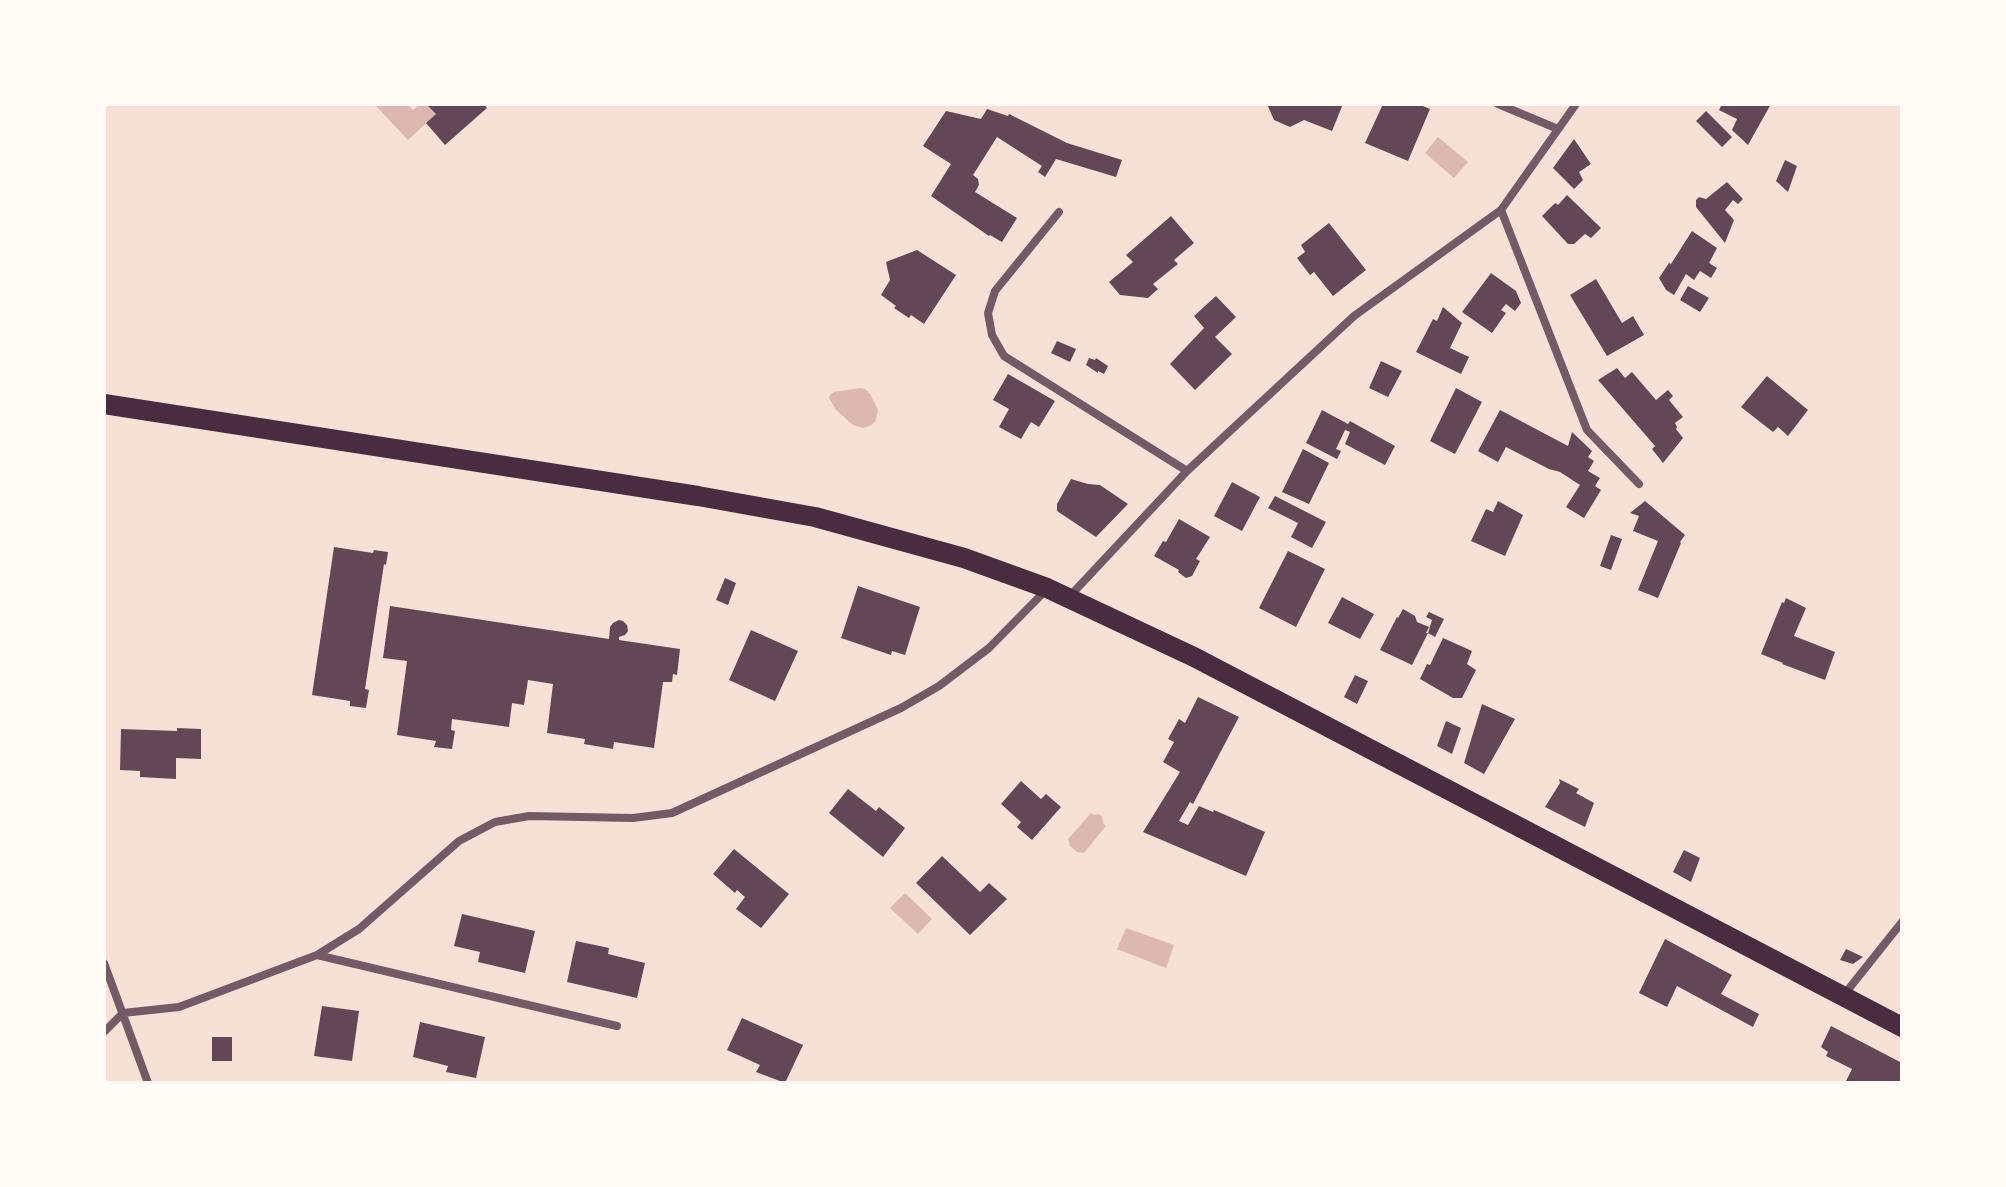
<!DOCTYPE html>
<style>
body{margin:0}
#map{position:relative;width:2006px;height:1187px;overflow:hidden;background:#f7e1d7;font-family:Raleway,sans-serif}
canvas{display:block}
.frame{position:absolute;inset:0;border:106px solid #fffaf5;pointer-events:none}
</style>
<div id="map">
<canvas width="2006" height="1187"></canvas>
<div class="frame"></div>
</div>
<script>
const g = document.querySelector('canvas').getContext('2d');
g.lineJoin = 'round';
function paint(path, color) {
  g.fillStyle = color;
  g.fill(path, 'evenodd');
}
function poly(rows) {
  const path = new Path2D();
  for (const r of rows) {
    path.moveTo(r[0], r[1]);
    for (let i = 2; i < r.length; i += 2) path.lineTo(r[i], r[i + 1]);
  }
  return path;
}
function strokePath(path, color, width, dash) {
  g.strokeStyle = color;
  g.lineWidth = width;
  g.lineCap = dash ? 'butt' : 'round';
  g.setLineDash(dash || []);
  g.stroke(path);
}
paint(poly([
 [377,104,407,104,413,110,420,104,426,104,436,114,408,140,375,105],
 [1438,137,1468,162,1454,178,1425,153],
 [860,388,865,389,870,394,878,410,876,420,872,425,863,428,853,425,836,410,829,398,830,395,834,392],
 [1091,813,1094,815,1098,814,1102,816,1103,823,1106,826,1084,853,1077,852,1070,846,1068,839],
 [905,893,932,919,918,934,890,908],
 [1126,928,1174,945,1166,968,1117,949]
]), '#dcb8b0');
paint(poly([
 [426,104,484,104,487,108,445,145,426,123,436,114],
 [1267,104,1343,104,1332,131,1304,120,1290,127,1274,120],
 [1383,104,1418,104,1430,109,1408,161,1365,143],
 [1722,104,1771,104,1748,145,1732,130,1737,119,1719,110],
 [987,109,1008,116,1009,114,1067,143,1122,160,1116,177,1056,159,1045,177,1038,172,1042,166,997,137,973,175,978,179,979,185,975,192,1017,218,1002,242,990,235,989,236,931,196,951,164,923,146,946,111,981,119],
 [1706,111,1732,137,1722,147,1696,121],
 [1574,139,1591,164,1579,172,1583,180,1574,189,1553,168],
 [1785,160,1797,166,1788,192,1776,181],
 [1727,182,1743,199,1738,204,1733,200,1725,210,1734,220,1725,243,1696,207,1696,200,1699,197,1706,199],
 [1567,195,1601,228,1591,238,1585,234,1574,244,1568,244,1542,216,1555,203,1558,205],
 [1171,216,1194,243,1174,260,1178,264,1153,284,1158,289,1148,298,1120,295,1109,282,1133,262,1126,255],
 [1329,223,1366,270,1333,296,1314,272,1310,275,1297,258,1305,252,1301,245],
 [1692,231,1717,248,1709,263,1717,268,1711,278,1700,271,1694,280,1686,274,1674,295,1666,290,1659,278,1669,263,1671,264],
 [917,250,956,275,924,324,911,315,909,318,894,308,896,306,881,295,890,280,886,262],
 [1491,273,1516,291,1521,303,1515,311,1506,304,1501,310,1506,313,1492,333,1462,312],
 [1596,279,1622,323,1633,316,1644,335,1607,356,1570,295],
 [1688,286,1709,298,1700,312,1680,300],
 [1216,296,1236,317,1215,337,1232,354,1195,390,1170,364,1204,328,1194,316],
 [1443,307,1462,323,1450,348,1469,357,1461,374,1416,352,1433,319,1437,321],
 [1057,341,1076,349,1070,362,1051,353],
 [1089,358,1095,360,1096,358,1108,366,1104,374,1098,371,1098,373,1086,365],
 [1381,361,1402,371,1388,397,1369,388],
 [1617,368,1625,378,1632,372,1656,400,1668,390,1673,396,1669,400,1683,417,1675,423,1677,427,1676,429,1683,438,1663,463,1652,449,1655,446,1598,380],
 [1008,374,1055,401,1039,427,1031,422,1021,439,999,427,1009,409,993,400],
 [1767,376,1808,410,1788,436,1778,427,1773,432,1741,407],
 [1456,388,1482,402,1455,454,1430,441],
 [1322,410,1348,424,1350,421,1395,446,1385,465,1345,444,1350,432,1345,430,1336,449,1341,451,1337,459,1306,443],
 [1500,410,1568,446,1572,432,1592,451,1588,457,1594,461,1588,471,1600,478,1595,486,1601,490,1584,518,1566,507,1580,485,1560,472,1549,469,1506,447,1498,462,1478,451],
 [1303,449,1329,463,1309,504,1282,492],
 [1071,479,1088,484,1100,485,1128,504,1096,537,1057,511,1057,504],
 [1232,482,1260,497,1242,531,1214,516],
 [1275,496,1326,522,1312,548,1291,537,1298,523,1268,508],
 [1498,501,1523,515,1505,556,1471,541,1486,509,1493,512],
 [1645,501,1685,535,1680,542,1681,543,1658,598,1638,590,1658,541,1633,531,1639,516,1630,513],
 [1179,519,1210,537,1196,559,1200,561,1192,576,1186,578,1178,572,1179,570,1154,556,1163,541,1166,542],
 [1611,535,1622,539,1611,570,1600,566],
 [334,547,373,553,374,550,388,552,386,565,384,564,365,689,369,690,366,708,350,706,350,701,312,695],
 [1288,551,1325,569,1296,627,1259,608],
 [725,578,736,583,728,605,716,600],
 [858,586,920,607,905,655,892,651,891,655,841,638],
 [1342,597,1374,614,1360,639,1328,623],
 [1786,598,1806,608,1794,636,1835,652,1825,680,1782,664,1783,663,1761,654,1782,602,1784,603],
 [390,606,609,639,610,627,613,623,619,620,623,621,627,625,628,631,625,635,619,637,619,640,680,649,677,675,673,674,672,682,663,682,654,748,614,742,613,749,584,744,585,739,547,733,553,684,528,680,524,705,512,703,509,727,452,719,451,730,455,731,452,749,434,747,436,741,397,735,407,661,383,658],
 [1403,609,1415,616,1417,622,1429,627,1426,633,1428,633,1432,620,1426,617,1429,612,1444,619,1435,637,1428,633,1412,665,1380,650,1397,617,1398,618],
 [751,630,798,651,775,701,729,680],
 [1443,638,1472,651,1467,664,1476,670,1462,698,1453,698,1420,679,1427,664,1430,665],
 [1355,675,1368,681,1357,704,1344,697],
 [1198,697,1239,717,1193,804,1190,802,1179,821,1188,825,1199,806,1213,812,1214,810,1265,832,1246,876,1143,832,1180,772,1163,762,1174,742,1168,739,1179,719,1185,723],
 [1482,704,1515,719,1484,774,1464,763],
 [1446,721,1461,728,1452,754,1437,746],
 [177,728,201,729,201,759,176,758,176,779,140,777,140,771,120,770,121,729,177,731],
 [1559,779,1579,789,1576,793,1594,803,1585,827,1545,807,1560,783],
 [1021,781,1041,799,1046,794,1061,807,1032,840,1017,827,1021,822,1001,804],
 [848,789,876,811,879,807,905,828,883,857,829,813],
 [734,849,789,894,761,928,736,909,745,897,737,890,735,893,713,874],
 [1684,850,1700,858,1691,882,1673,872],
 [942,856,980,892,989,883,1007,899,970,935,916,883],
 [462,914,535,931,525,973,478,962,480,952,454,946],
 [1665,939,1732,975,1721,994,1759,1014,1753,1027,1677,986,1667,1007,1639,993],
 [576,941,609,948,608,954,645,963,637,998,567,982],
 [1846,949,1863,957,1853,964,1840,960],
 [322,1006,359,1011,352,1061,314,1056],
 [742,1018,803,1045,785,1083,756,1072,760,1065,727,1050],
 [420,1022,485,1037,476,1078,446,1072,448,1066,413,1057],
 [1831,1026,1902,1063,1902,1083,1845,1083,1852,1069,1826,1056,1828,1052,1821,1047],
 [212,1037,232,1037,232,1061,212,1061]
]), '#644757');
strokePath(poly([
 [1498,104,1558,129],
 [1501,210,1587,430,1639,484],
 [1059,212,995,291,988,313,992,335,1004,356,1187,471],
 [1069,597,1187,471,1354,316,1501,210,1576,104],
 [317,955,617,1026],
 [104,963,148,1083],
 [1843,996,1902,922],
 [123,1013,179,1007,317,955,359,929,459,841,495,822,529,816,633,818,672,813,901,708,939,686,989,648,1047,589],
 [104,1032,123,1013]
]), '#755966', 8);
strokePath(poly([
 [104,404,698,496,815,517,964,558,1047,588,1194,657,1902,1027]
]), '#4a2c40', 20);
</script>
